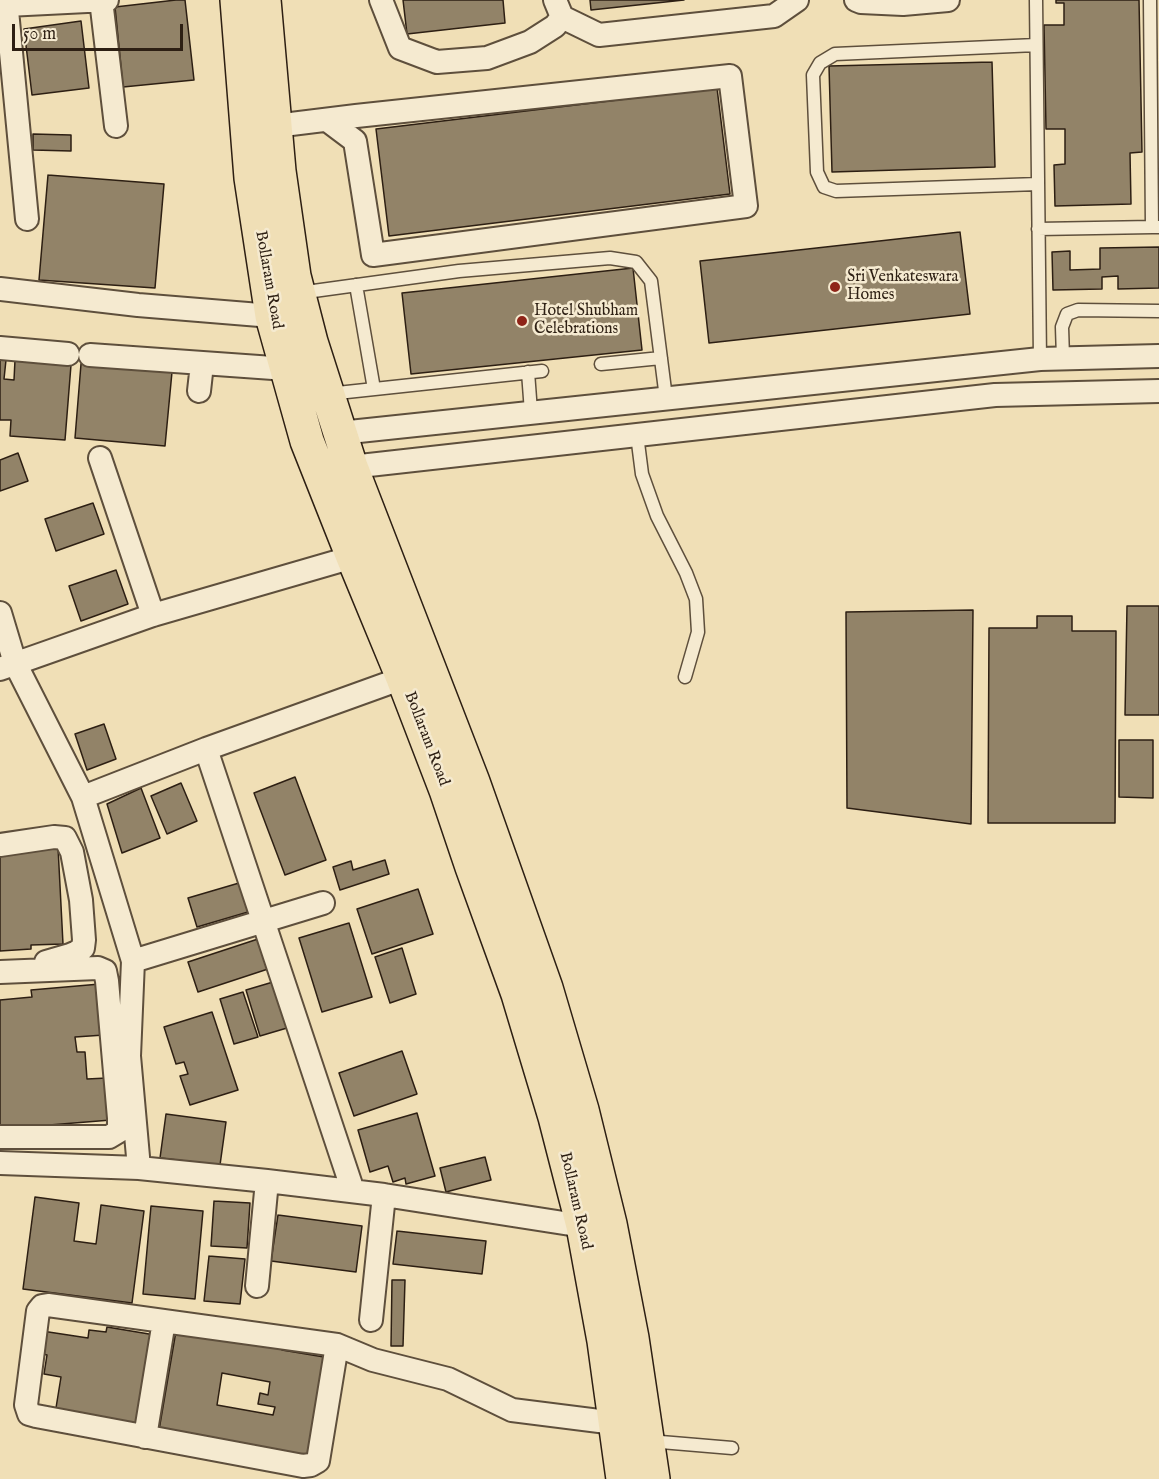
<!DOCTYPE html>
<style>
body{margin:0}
#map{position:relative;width:1159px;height:1479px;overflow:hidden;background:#f0dfb6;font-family:"IM FELL English",serif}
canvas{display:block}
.scale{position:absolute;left:12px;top:24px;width:171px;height:27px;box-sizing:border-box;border:3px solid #2d1f13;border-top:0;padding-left:8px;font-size:18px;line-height:21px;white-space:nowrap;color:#2d1f13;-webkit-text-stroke:4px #f5ead0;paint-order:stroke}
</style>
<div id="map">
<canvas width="1159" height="1479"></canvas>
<div class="scale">50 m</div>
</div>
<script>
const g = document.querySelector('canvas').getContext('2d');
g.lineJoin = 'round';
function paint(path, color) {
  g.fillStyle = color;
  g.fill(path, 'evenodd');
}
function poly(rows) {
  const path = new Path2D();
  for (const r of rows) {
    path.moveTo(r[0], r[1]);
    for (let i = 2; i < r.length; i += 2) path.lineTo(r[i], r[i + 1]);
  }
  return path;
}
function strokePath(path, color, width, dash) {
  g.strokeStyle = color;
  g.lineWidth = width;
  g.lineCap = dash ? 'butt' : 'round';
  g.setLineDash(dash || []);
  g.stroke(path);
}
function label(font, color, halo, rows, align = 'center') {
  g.font = font + ' "IM FELL English",serif';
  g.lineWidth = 5;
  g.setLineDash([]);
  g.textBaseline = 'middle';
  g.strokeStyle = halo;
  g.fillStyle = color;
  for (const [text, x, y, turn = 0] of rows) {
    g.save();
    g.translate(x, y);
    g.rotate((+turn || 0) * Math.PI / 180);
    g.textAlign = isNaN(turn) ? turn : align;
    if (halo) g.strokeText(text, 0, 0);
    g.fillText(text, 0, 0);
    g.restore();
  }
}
const building = poly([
 [176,0,185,0,194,80,123,87,115,7,176,0],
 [403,0,503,0,505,23,407,34,403,0],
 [590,0,684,0,591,10,590,0],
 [1056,0,1139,0,1142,152,1130,153,1131,204,1055,206,1054,165,1065,164,1065,129,1046,129,1044,25,1064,25,1064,3,1056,3,1056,0],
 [81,21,89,88,32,95,24,29,81,21],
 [992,62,995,167,832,172,829,66,992,62],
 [717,88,730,194,389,236,376,129,717,88],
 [33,134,71,135,71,151,33,150,33,134],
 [48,175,164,184,155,288,39,280,48,175],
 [960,232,970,314,709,343,700,261,960,232],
 [1159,247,1159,288,1118,289,1118,276,1102,277,1102,289,1053,290,1052,252,1070,251,1070,270,1100,269,1100,248,1159,247],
 [633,268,642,350,411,374,402,293,633,268],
 [0,359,6,360,4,379,14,380,15,360,71,365,65,440,10,436,11,420,0,420,0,359],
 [81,364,172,372,165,446,75,438,81,364],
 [18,453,28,481,0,491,0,460,18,453],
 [93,503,104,534,56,551,45,519,93,503],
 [116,570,128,604,81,621,69,586,116,570],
 [1127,606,1159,606,1159,715,1125,715,1127,606],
 [973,610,971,824,847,808,846,612,973,610],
 [1037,616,1072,616,1072,631,1116,631,1115,823,988,823,989,628,1037,628,1037,616],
 [104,724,116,759,87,770,75,734,104,724],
 [1119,740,1153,740,1153,798,1119,797,1119,740],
 [295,777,326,860,285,875,254,793,295,777],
 [181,783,197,821,167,834,151,796,181,783],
 [141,788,160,838,122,853,107,804,141,788],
 [58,847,63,944,31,945,31,949,0,951,0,856,58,847],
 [385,860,389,874,340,890,333,867,351,861,353,870,385,860],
 [239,883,248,912,197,927,188,898,239,883],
 [418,889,433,934,372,954,357,909,418,889],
 [349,923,372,997,322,1012,299,938,349,923],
 [261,938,271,968,198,992,188,962,261,938],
 [402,948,416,994,390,1003,375,957,402,948],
 [273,982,287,1028,260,1036,246,990,273,982],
 [100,984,104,1035,75,1037,77,1052,85,1052,87,1079,107,1078,111,1120,0,1129,0,1000,32,997,31,990,100,984],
 [243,992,258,1037,234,1044,220,999,243,992],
 [212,1012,238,1090,190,1105,180,1076,188,1074,184,1062,176,1064,164,1027,212,1012],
 [402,1051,417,1094,354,1116,339,1073,402,1051],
 [417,1113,435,1176,406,1184,405,1178,393,1182,388,1166,370,1172,358,1130,417,1113],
 [166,1114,226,1122,220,1165,160,1158,166,1114],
 [485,1157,491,1180,446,1192,440,1168,485,1157],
 [35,1197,79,1203,74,1241,96,1244,101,1205,144,1211,132,1303,23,1289,35,1197],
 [214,1201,250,1203,247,1248,211,1246,214,1201],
 [151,1206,203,1211,195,1299,143,1294,151,1206],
 [278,1215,362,1226,356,1272,271,1261,278,1215],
 [397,1231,486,1241,482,1274,393,1264,397,1231],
 [209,1256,245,1259,240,1304,204,1301,209,1256],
 [392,1280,405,1280,403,1346,391,1346,392,1280],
 [107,1327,155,1335,139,1428,55,1414,61,1377,44,1374,47,1355,39,1353,42,1331,88,1338,89,1330,106,1332,107,1327],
 [176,1331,284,1341,282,1350,330,1358,313,1456,159,1430,176,1331],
 [222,1373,270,1382,268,1395,260,1393,258,1404,275,1407,273,1415,217,1405,222,1373]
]);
paint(building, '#928368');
strokePath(building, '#2d1f13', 1.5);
const service = poly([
 [1036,0,1040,359],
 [1150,0,1152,227,1159,227],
 [1036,45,835,54,820,63,813,75,817,172,824,187,836,191,1038,184],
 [1038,229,1152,227],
 [356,285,374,389],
 [299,293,459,271,610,258,636,262,651,281,666,398],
 [1063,358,1062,327,1067,314,1078,310,1159,311],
 [601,364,661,358],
 [528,372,531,412],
 [328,394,542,371],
 [637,435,642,474,657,516,686,573,696,599,698,632,685,677],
 [649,1441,732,1448]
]);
const minor = poly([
 [6,0,27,219],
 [101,0,116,126],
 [381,0,400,48,437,62,487,58,530,42,555,26,562,17],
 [555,0,562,17,599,35,774,16,797,0],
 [856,0,861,2,903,4,948,0],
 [0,4,7,5,107,0],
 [275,126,356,116,730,76,746,206,373,255,355,141,327,120],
 [0,289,138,305,272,316],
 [0,348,68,354],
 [90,355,287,369],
 [199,391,202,364],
 [340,433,1040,359,1159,356],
 [100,458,153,615],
 [351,467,995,395,1159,391],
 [0,613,15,663,83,797,133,961,129,1056,139,1168],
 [0,669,153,615,353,557],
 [206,749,353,1191],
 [83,797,206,749,403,678],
 [0,845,54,837,65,838,72,852,81,900,84,940,83,948,77,952,70,955,46,962],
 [133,961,323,903],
 [0,972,98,968,105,971,107,981,119,1118,119,1131,109,1137,0,1137],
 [0,1163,139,1168,267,1181,384,1195,583,1226],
 [257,1286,267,1181],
 [371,1320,384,1195],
 [337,1345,318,1461,311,1465,303,1466,36,1416,29,1414,26,1405,38,1311,42,1306,48,1305,337,1345,373,1360,448,1379,512,1410,615,1423],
 [145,1437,164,1321]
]);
const primary = poly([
 [237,0,251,178,272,316,307,441,353,557,403,678,446,790,472,867,518,994,555,1117,583,1226,604,1341,623,1479],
 [264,0,279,171,294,276,311,342,351,467,473,782,546,988,582,1110,610,1224,632,1338,653,1479]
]);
strokePath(service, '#5e4f3c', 15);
strokePath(minor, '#5e4f3c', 26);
strokePath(primary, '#2d1f13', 36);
strokePath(service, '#f5ead0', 12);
strokePath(minor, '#f5ead0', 22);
strokePath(primary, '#f0dfb6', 33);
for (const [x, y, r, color] of [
 [835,287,6,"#8f2418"],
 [522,321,6,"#8f2418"]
]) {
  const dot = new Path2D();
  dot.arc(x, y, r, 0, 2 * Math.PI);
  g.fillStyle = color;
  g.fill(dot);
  strokePath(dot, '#f5ead0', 2);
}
label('16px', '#2d1f13', '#f5ead0', [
 ["Sri Venkateswara",847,278],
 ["Homes",847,296],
 ["Hotel Shubham",534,312],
 ["Celebrations",534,330]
], 'left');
label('16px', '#2d1f13', '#f5ead0', [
 ["Bollaram Road",268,280,80],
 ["Bollaram Road",426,739,69],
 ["Bollaram Road",575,1201,77]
]);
</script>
